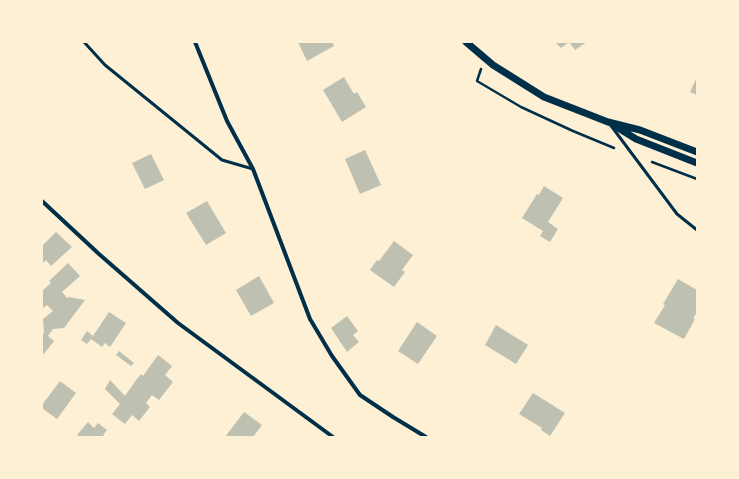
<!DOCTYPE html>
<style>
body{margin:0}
#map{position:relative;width:739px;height:479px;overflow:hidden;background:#fdf0d5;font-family:"Roboto Serif",serif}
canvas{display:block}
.frame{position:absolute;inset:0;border:43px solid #fdf0d5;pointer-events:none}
</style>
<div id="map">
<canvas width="739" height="479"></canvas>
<div class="frame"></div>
</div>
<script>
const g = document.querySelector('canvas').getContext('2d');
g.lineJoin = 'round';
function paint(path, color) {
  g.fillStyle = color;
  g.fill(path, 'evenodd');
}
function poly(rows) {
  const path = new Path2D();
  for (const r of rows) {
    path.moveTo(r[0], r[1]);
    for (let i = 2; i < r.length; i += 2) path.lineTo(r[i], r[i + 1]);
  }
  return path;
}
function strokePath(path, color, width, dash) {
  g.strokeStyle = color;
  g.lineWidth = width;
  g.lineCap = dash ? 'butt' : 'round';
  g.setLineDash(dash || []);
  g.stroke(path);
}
paint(poly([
 [298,42,332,42,334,46,307,61],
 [555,42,569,42,561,48],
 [569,42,587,42,575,50],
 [344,77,354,94,357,92,366,107,342,122,323,90],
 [697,77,697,95,690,92],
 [365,150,381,185,360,194,345,159],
 [151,154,164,180,145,189,132,163],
 [544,186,563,198,548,222,558,229,550,242,540,236,543,231,522,218,537,194,539,195],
 [207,201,226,233,206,245,186,213],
 [56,232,72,247,51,266,46,260,42,264,42,246],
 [394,241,413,255,402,270,405,272,394,287,370,270,377,260,379,261],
 [68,263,80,276,62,292,67,298,69,297,85,300,64,328,53,329,48,336,54,341,43,355,42,354,42,335,44,332,43,319,53,311,47,305,42,309,42,291,51,283,49,281],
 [259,276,274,303,251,316,236,290],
 [678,279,697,290,697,312,693,319,695,319,684,339,654,323,665,305,663,304],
 [109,312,126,323,110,347,105,343,102,347,91,339,87,344,81,340,87,331,93,336],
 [347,316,358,331,353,335,359,342,347,352,331,328],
 [417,322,437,336,418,364,398,351],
 [496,325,528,345,516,364,485,345],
 [119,351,134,363,131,366,116,355],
 [158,355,172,366,165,375,173,382,159,400,152,395,146,403,150,407,139,421,132,415,125,424,112,414,120,404,105,389,110,380,125,396,136,380,141,374,143,376],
 [60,381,76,393,57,419,42,408,42,405],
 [533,393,565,413,550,436,541,430,542,428,519,414],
 [244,412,262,425,253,437,225,437],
 [88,422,94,428,98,423,107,430,103,435,106,437,80,437,77,435]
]), '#bec0b2');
strokePath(poly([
 [481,69,477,81,521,107,573,131,614,148],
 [652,162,697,179]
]), '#003049', 2.5);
strokePath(poly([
 [84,42,105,65,222,160,253,169],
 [609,123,677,214,697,230]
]), '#003049', 3);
strokePath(poly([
 [195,42,227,121,253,169,310,319,332,356,360,395,393,417,426,437],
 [42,201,99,254,178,323,333,437]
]), '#003049', 4);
strokePath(poly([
 [466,42,493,65,544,97,608,122,640,130,697,152],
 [615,126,636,139,697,163]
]), '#003049', 7);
</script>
